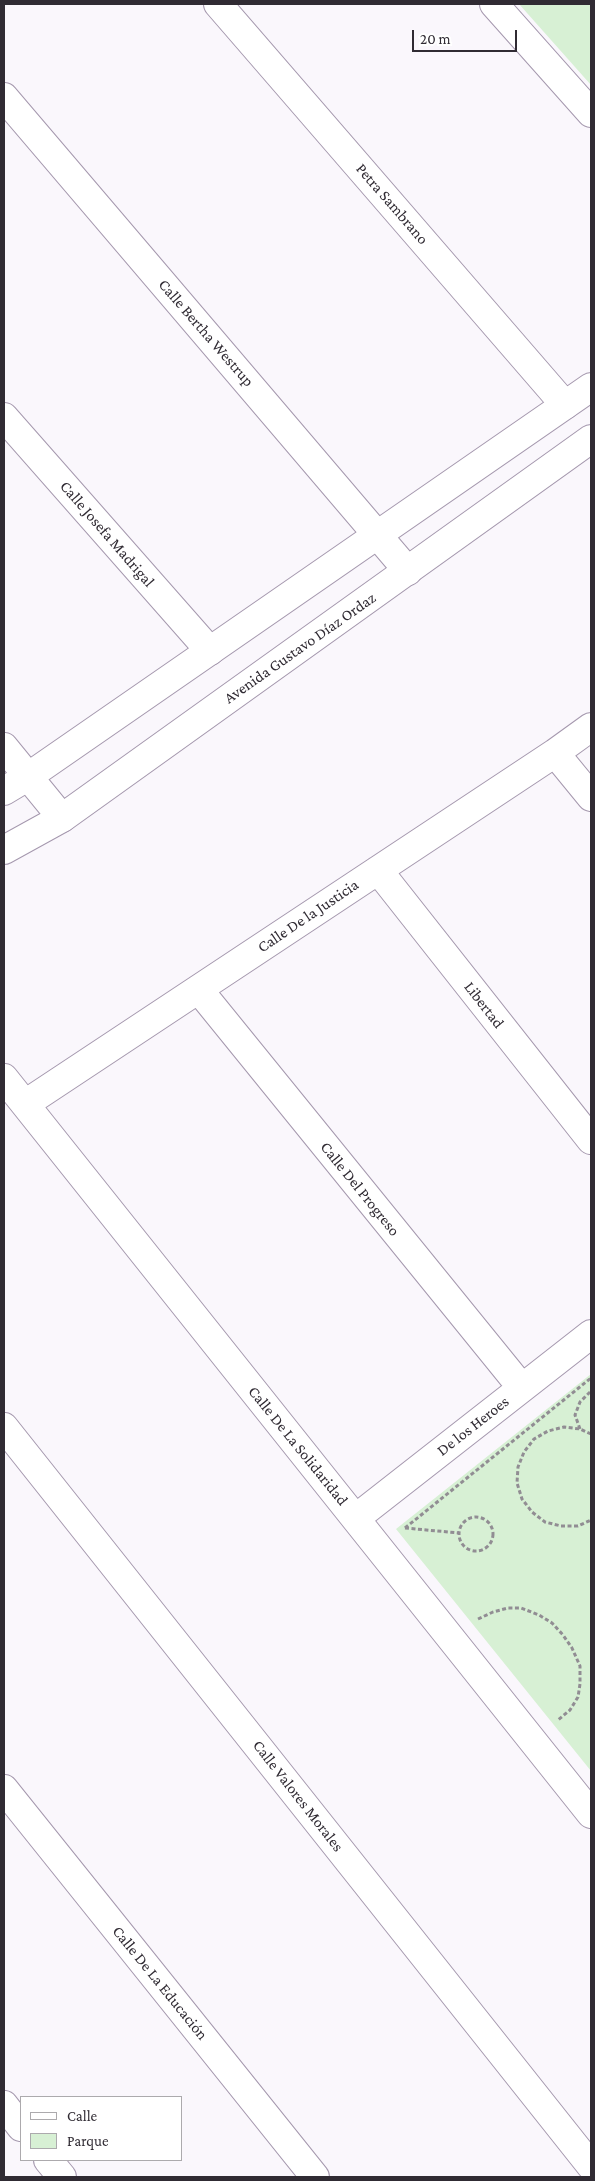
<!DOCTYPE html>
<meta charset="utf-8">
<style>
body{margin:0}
#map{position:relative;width:595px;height:2181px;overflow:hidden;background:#faf7fc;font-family:"Crimson Pro",serif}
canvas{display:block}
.frame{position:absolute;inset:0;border:5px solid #302b33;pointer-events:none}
.legend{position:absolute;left:20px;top:2096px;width:162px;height:65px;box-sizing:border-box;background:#fff;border:1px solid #acaaad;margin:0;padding:6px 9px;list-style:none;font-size:15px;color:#302b33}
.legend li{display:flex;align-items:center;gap:10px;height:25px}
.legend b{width:25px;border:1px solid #acaaad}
.scale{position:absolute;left:412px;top:30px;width:105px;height:22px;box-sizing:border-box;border:2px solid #302b33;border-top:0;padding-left:6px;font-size:15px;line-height:18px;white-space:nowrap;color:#302b33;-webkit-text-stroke:4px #fff;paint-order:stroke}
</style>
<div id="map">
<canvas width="595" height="2181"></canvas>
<div class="frame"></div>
<ul class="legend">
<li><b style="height:6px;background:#fff"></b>Calle</li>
<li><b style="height:14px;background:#d7f0d4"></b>Parque</li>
</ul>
<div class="scale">20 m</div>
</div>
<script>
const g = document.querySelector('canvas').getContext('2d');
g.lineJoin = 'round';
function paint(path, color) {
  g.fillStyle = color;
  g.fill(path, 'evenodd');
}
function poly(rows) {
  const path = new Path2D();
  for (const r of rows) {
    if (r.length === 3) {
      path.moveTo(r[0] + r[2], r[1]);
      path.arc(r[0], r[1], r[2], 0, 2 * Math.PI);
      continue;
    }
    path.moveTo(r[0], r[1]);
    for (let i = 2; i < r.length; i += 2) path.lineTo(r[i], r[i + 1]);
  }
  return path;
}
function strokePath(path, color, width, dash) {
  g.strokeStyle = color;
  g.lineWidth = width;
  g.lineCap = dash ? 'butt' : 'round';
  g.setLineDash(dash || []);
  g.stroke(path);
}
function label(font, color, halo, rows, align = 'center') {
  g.font = font + ' "Crimson Pro",serif';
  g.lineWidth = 4.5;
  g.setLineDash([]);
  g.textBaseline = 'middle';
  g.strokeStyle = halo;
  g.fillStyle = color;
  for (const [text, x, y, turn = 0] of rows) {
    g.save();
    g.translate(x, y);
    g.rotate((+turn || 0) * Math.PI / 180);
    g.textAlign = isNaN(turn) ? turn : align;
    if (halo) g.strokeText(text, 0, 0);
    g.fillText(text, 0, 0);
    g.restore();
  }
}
paint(poly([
 [519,4,591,4,591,85],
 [591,1374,591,1771,396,1529]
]), '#d7f0d4');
const street = poly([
 [218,4,565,405],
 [494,4,591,113],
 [4,97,408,571],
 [4,417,210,651],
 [4,747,62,818],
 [555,753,591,797],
 [378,870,591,1140],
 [199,990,522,1388],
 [4,1078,591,1814],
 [25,1104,555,753,591,727],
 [4,1427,591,2166],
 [356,1518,591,1334],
 [4,1789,315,2177],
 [4,2105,21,2127],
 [48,2160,62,2177]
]);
const secondary = poly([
 [4,791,29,776,591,387],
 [4,850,62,818,591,439]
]);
strokePath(street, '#a598ae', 30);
strokePath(secondary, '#a598ae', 30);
strokePath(poly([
 [580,1429,575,1415,580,1402,591,1391],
 [591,1434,580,1429,564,1427,548,1431,534,1439,524,1452,518,1467,517,1483,522,1499,532,1512,545,1522,561,1526,578,1526,591,1520],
 [476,1534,17],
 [405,1528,591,1378],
 [405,1528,459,1533],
 [478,1619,493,1612,508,1608,521,1608,539,1615,552,1623,563,1635,572,1648,580,1666,580,1684,578,1697,570,1710,558,1720]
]), '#918d93', 3, [4, 2.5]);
strokePath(street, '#fff', 28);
strokePath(secondary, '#fff', 28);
label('16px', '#302b33', '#fff', [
 ["Petra Sambrano",392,204,49],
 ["Calle Bertha Westrup",206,333,49],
 ["Calle Josefa Madrigal",107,534,49],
 ["Avenida Gustavo Díaz Ordaz",300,648,-35],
 ["Calle De la Justicia",308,916,-34],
 ["Libertad",484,1005,52],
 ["Calle Del Progreso",360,1189,51],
 ["De los Heroes",473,1426,-38],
 ["Calle De La Solidaridad",298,1446,51],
 ["Calle Valores Morales",298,1796,52],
 ["Calle De La Educación",160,1983,51]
]);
</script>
